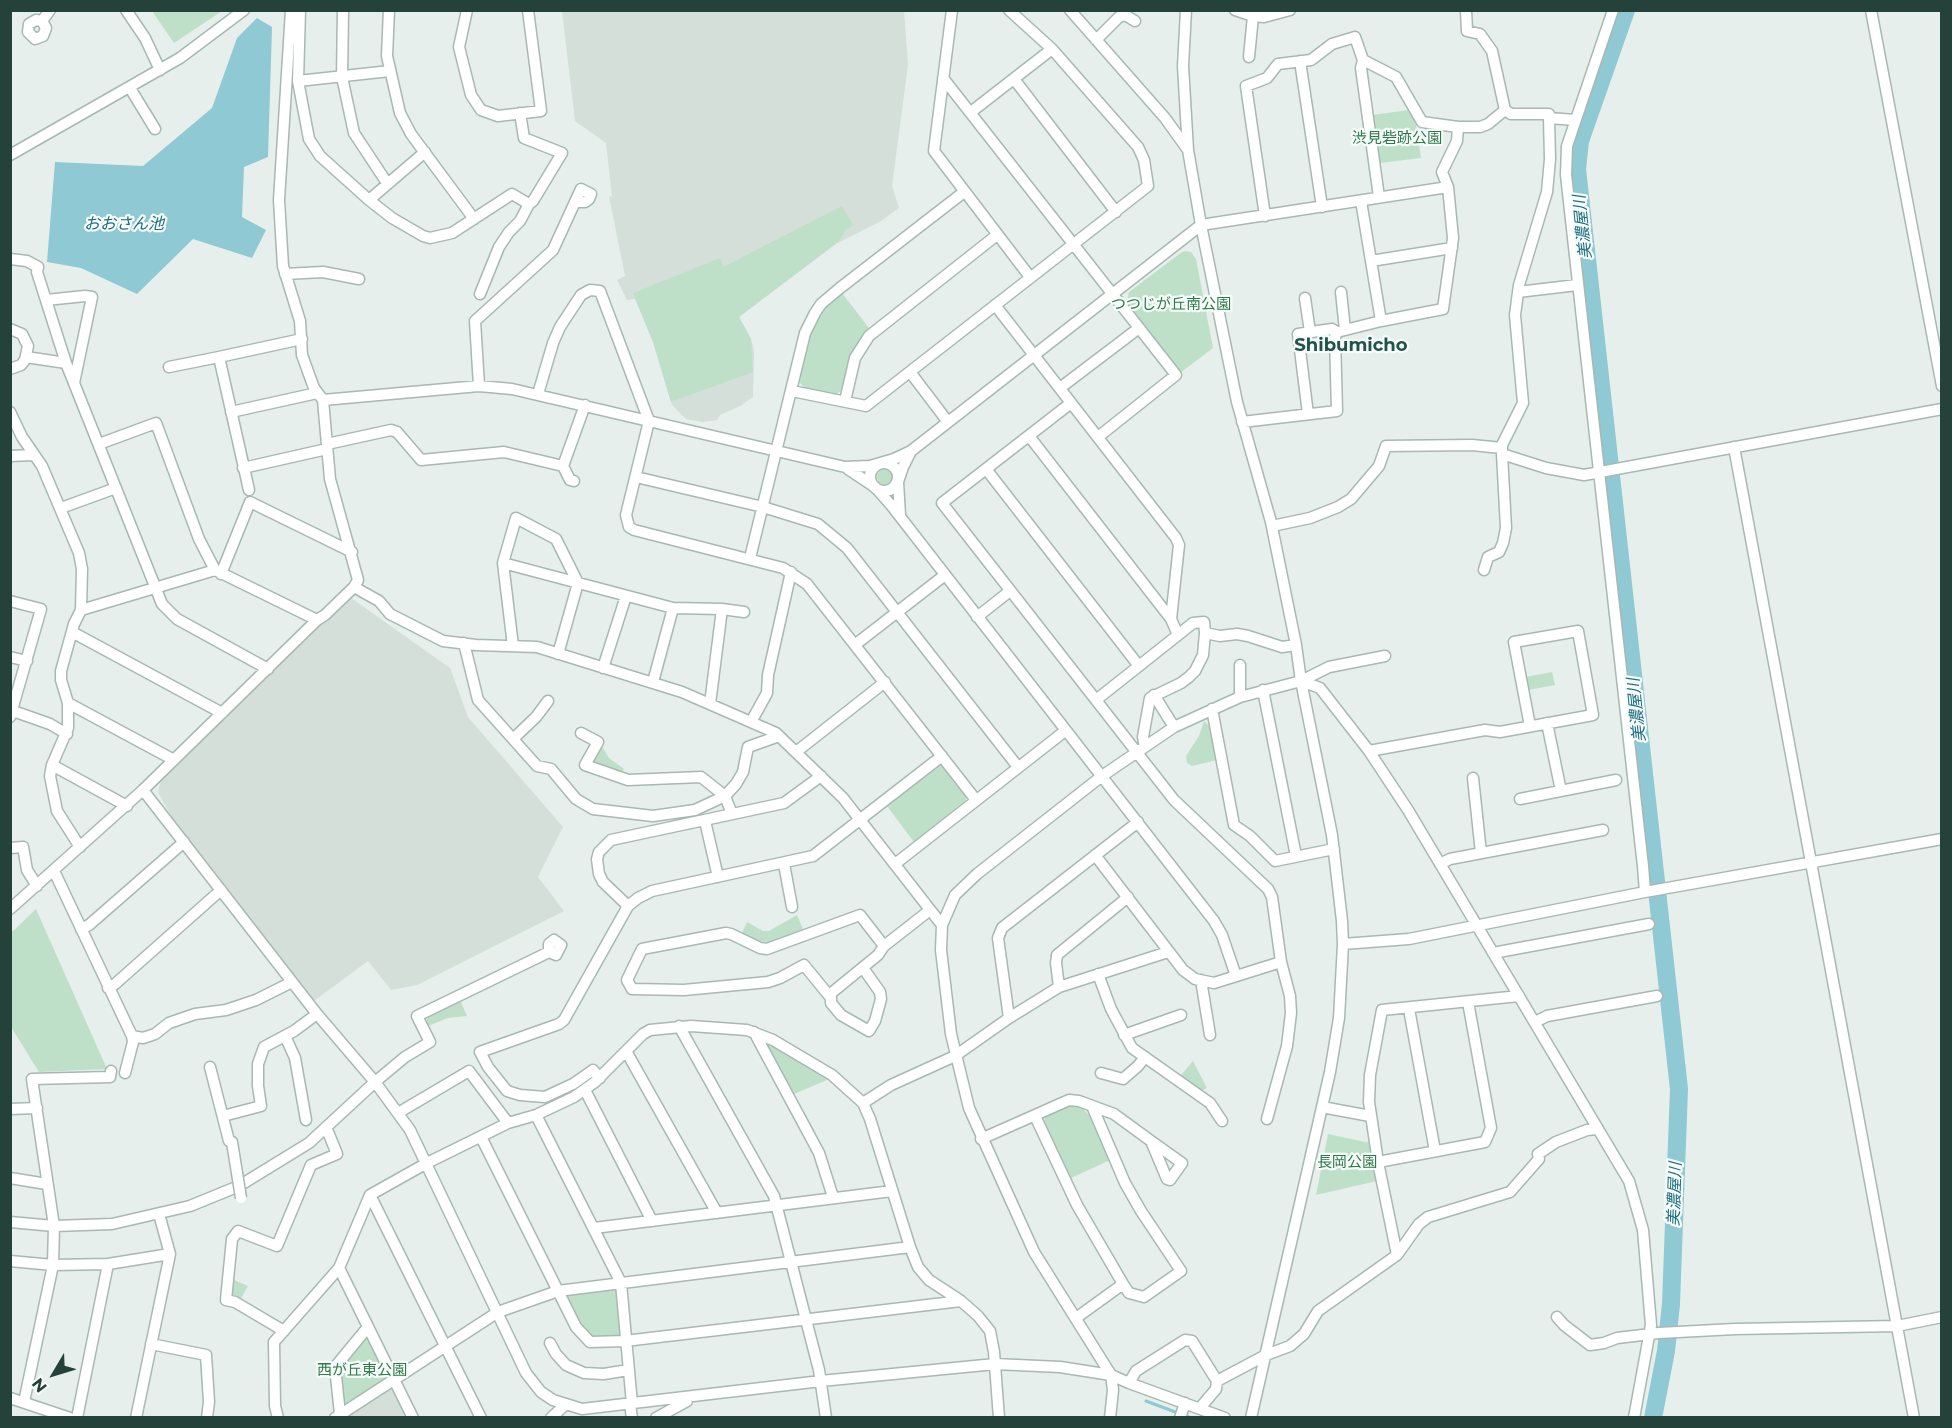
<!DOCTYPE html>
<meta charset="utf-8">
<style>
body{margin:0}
#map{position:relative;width:1952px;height:1428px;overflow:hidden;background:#e6efeb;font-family:Montserrat,sans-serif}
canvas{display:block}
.frame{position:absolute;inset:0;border:12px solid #24423a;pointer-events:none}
.north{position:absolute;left:24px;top:1344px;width:60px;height:60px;-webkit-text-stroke:4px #f7fbf9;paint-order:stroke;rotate:232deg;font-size:16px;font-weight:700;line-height:24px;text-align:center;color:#24423a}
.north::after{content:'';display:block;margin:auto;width:21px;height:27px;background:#24423a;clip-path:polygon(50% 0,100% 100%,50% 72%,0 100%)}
</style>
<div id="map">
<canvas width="1952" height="1428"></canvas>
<div class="frame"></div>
<div class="north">N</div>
</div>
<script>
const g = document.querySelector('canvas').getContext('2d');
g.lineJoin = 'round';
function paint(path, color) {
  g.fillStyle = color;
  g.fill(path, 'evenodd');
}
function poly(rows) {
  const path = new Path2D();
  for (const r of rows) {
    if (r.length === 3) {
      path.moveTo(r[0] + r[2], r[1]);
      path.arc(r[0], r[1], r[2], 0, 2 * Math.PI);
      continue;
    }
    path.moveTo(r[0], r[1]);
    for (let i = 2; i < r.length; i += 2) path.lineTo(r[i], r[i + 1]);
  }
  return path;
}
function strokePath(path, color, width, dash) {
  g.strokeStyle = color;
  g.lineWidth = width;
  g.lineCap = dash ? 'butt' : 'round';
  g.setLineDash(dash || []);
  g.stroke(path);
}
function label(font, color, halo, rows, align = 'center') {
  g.font = font + ' Montserrat,"Noto Sans JP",sans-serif';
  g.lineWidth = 4.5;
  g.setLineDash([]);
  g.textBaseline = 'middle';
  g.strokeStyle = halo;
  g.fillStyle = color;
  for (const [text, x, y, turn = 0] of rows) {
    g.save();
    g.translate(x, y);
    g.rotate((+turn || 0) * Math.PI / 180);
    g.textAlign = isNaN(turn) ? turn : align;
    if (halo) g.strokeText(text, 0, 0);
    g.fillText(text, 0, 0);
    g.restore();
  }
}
paint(poly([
 [562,11,904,11,908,65,892,186,899,208,881,221,836,244,739,317,751,339,754,351,753,397,740,406,720,415,717,420,703,422,686,419,672,405,653,342,635,299,627,300,617,280,625,276,609,196,612,197,606,143,575,121],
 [351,598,450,668,468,717,563,827,538,877,564,911,417,985,391,990,368,961,314,1001,173,820,158,792,161,780,321,624,327,621],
 [389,1388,394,1390,407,1418,344,1418]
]), '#d4dfda');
paint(poly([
 [152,11,222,11,174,43],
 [1409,110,1415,120,1421,158,1380,163,1372,115],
 [842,206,853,225,845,231,839,241,739,317,751,339,753,372,671,402,653,342,633,293,720,258,723,267],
 [1186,251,1191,252,1196,259,1213,348,1180,373,1126,304,1129,292,1182,252],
 [842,293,869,328,853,350,842,390,835,395,806,389,800,383,799,377,811,330,821,313,834,298],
 [885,477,8],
 [1552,672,1555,685,1528,690,1525,677],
 [1204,721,1210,727,1217,760,1192,766,1187,763,1186,756,1199,736],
 [601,745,609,758,624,769,622,772,592,762],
 [940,766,946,768,965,793,966,800,914,842,887,806],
 [36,909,107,1069,39,1072,11,1027,11,933],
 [797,915,803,929,770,942,759,941,742,933,747,922,763,931,769,931],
 [460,1000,467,1016,448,1018,428,1026,426,1023,428,1015],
 [769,1043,778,1047,829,1079,792,1095,765,1047],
 [1193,1061,1207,1088,1201,1091,1181,1075],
 [1070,1104,1081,1107,1089,1115,1110,1160,1069,1179,1044,1121,1045,1117,1050,1113],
 [1328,1134,1370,1143,1377,1181,1316,1195],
 [234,1280,248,1286,240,1300,232,1297],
 [612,1288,616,1290,620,1335,616,1339,597,1340,585,1333,566,1297,568,1293],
 [365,1337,368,1338,386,1379,345,1405,342,1404,338,1368]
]), '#bfe0c8');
paint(poly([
 [257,18,272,27,268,157,244,167,242,217,266,230,252,258,193,239,137,294,81,268,47,262,55,162,143,166,212,108,237,38]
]), '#8ec9d4');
strokePath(poly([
 [1146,1401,1178,1413],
 [1184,1415,1191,1418]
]), '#8ec9d4', 3);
strokePath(poly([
 [1626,10,1580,141,1577,169,1679,1089,1671,1304,1666,1351,1653,1418]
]), '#8ec9d4', 18);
const minor = poly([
 [126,10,145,38,160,70],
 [300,10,298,81,309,139,320,156,369,200,392,218,423,236,430,238,452,233,512,194,529,204,533,201,562,153,524,138,520,113],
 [343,10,342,77,354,133,387,183],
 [389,10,387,56,400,113,411,134,474,219],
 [467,10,459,47,471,95,481,110,498,116,541,111,528,10],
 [952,10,934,151,1030,277],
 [1070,10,1165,118,1188,150],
 [1186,10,1183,66,1188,150,1201,225,1237,402,1271,522,1296,645,1301,681,1332,835,1342,921,1343,944,1339,1018,1330,1072,1251,1418],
 [1235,10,1253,16,1264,17,1290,10],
 [1466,10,1467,31,1480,34,1492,51,1505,110],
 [1613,10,1567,146,1566,175,1643,866,1645,892],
 [1871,10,1942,386],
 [36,20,42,21,46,28,43,36,35,39,28,32,29,24,36,20],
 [42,21,50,10],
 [1096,40,1119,17,1125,15,1135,21],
 [1249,57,1253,16],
 [1300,61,1322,207],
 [943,78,1176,375,1098,437],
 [1014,79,1116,212],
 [298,81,390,71],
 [130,88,155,129],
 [971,112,1052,49],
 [1549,118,1550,159,1547,192,1519,285,1515,315,1523,403,1502,445,1502,454,1546,468,1584,475,1942,409],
 [1458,127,1480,127,1488,124,1505,110,1511,114,1549,114,1549,118,1575,120],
 [10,155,180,58,244,10],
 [369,200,425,152],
 [1361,201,1381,321],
 [1265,216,1246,86,1267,78,1278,64,1311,60,1332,44,1355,37,1363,60,1361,68,1379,197],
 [10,259,27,261,38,267,37,272,66,363,162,604,177,619,268,669],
 [1371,261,1452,248],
 [285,274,323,272,359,279],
 [1341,292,1345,330],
 [1518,292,1577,285],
 [480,294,499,247,509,232,520,221,529,204],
 [1305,298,1310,332],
 [46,300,85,296,92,297,74,383],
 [995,305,1176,538,1179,545,1171,619],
 [10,329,22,334,28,346,25,360,21,365,10,369],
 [26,357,66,363],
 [169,367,219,357],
 [910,372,948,422],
 [479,386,475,321,553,250,575,202,581,189,591,194,589,199,585,202,575,202],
 [1060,388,1139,328],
 [792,391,866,406,1148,186,1144,160,1138,147,1052,49,1009,10],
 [538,394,553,343,560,327,581,295,590,290,600,291,649,421,626,515,629,527,634,530,783,568,807,584,976,800],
 [323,400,479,386,512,389,845,467,870,466,894,459,911,451,1201,225,1448,187],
 [845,401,855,358,869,336,997,235],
 [1071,403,942,503,1174,800,1268,889,1272,897,1281,962,1290,996,1291,1013,1287,1046,1267,1119],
 [10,412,22,437,42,466,79,553,82,569,81,610,74,624,61,671,61,680,68,703,68,728,52,765,50,776,57,811,80,847],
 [231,412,317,393],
 [1308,414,1298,334,1332,329,1337,332],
 [1242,422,1337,411,1335,337,1337,332,1381,321,1443,309,1453,238,1448,187,1442,172,1457,141,1458,127,1422,122,1396,77,1363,60],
 [1029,436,1171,619,1178,635,1096,700],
 [99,444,156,423,199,539,215,570,317,620],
 [327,444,391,430,397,432,421,460,504,452,563,466,585,405],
 [1734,447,1914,1418],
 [10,456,33,455],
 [884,477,14],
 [563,466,570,480,574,481],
 [243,468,327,449],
 [848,469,875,487,891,505,1214,921,1222,935,1236,976],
 [986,469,1139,666],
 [636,477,763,507,818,524,847,548,1018,767],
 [249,490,219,357,302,339],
 [61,508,116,488],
 [900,515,898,482,903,467,911,451],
 [1272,526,1310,518,1338,507,1351,499,1379,466,1386,446,1472,445,1502,448],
 [750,558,805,333,815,313,821,304,840,288,964,192],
 [503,563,673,608,722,609,710,704],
 [1484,570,1488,557,1499,552,1503,543,1506,528,1502,454],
 [221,574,250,502,352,552],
 [354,587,379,601,390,614,443,641,476,645,537,647,682,692,776,733,843,798,942,925],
 [10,601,41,609,10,717],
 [722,609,744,612],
 [81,610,215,570],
 [977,617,1010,591],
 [72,632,222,713],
 [1205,633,1220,636,1237,634,1248,636,1282,647,1296,645],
 [464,643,478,700,537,766,551,769,576,799,593,809,653,816,695,810,725,796,736,784,743,772,748,747,779,736],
 [856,644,945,575],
 [513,646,503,563,516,518,556,539,578,583,558,654],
 [10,657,27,661],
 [603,668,626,596],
 [1301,681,1320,688,1369,751,1408,810,1629,1181,1643,1230,1651,1325,1634,1418],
 [653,682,673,608],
 [1263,690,1296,856],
 [1154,695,1174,727],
 [1240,697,1240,665],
 [68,703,174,760],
 [1212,709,1234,825,1250,836,1275,861,1334,849],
 [13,711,50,724,67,734],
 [751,722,767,693,768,675,791,572],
 [1547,723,1561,791],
 [581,733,598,742,585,765,628,780,701,777,725,796,732,814],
 [513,739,536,717,548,701],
 [1145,747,1143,737,1150,698,1181,683,1189,677,1195,671,1203,655,1205,633,1204,622,1193,623,1178,635],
 [1369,751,1485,730,1500,732,1593,715,1578,631,1514,642,1530,726],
 [796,752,885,682],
 [52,765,127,806],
 [1473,778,1481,853],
 [143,790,317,1014,375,1082,410,1130,526,1373,541,1392,553,1400,582,1409,821,1381,995,1364,1060,1367,1111,1375,1129,1383,1225,1418],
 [1520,799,1616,780],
 [705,821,718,877],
 [10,848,23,847,27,870,37,886],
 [1095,855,1183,970,1195,979,1214,983,1281,962],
 [784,864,792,907],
 [895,864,1065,731],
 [1440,864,1450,859,1603,830],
 [54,871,132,1036,133,1042,125,1073],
 [628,906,603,882,599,874,597,859,599,852,611,840,784,803,821,776],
 [10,909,143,790,317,620,325,615,354,587,358,580,330,479,323,400,314,388,302,355,300,321,283,266,279,200,291,10],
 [81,929,89,925,184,842],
 [1343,944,1409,939,1645,892,1942,839],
 [1493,953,1649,924],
 [863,968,880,992,881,999,875,1021,869,1031,841,1015,831,1003,831,998,804,965,780,978,768,982,684,990,632,989,627,980,642,949,726,933,731,934,760,948,767,949,860,915,884,946],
 [1098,974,1111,1009,1132,1048,1210,1103,1222,1121],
 [1201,980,1210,1035],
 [1059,987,1056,963,1057,955,1128,897],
 [108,988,115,984,221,890],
 [829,995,878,955,884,946,930,910],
 [1409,1009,1435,1151],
 [1009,1018,998,938,1002,928,1138,822],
 [1535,1022,1547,1016,1657,996],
 [679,1026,774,1196,819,1370,826,1418],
 [754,1032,819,1153,833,1197],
 [1124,1035,1181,1015],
 [132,1036,143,1038,155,1034,169,1023,195,1014,226,1010,256,1000,292,982],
 [285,1036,295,1058,306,1120],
 [626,1051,717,1213],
 [210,1067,229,1141,232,1142,237,1173],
 [1101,1073,1123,1079,1138,1066,1145,1057],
 [600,1078,593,1070,573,1084,545,1097,520,1095,507,1091,488,1067,480,1052,559,1024,564,1020,628,906,638,898,652,891,813,856,942,756],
 [585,1090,652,1221],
 [863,1103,891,1085,955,1056,1009,1018,1059,987,1168,952],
 [1322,1107,1370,1116],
 [10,1109,37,1108],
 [398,1113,469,1071,508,1123],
 [536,1115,621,1283,632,1404],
 [223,1116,261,1106,258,1086,258,1064,264,1047,294,1031,317,1014],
 [1035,1116,1077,1205,1123,1284],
 [481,1137,576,1327,590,1342,625,1341,961,1301],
 [981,1139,1069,1100,1079,1101,1114,1114,1151,1141,1167,1179,1170,1180,1182,1163,1151,1141],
 [1378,1162,1485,1142,1491,1128,1468,1002],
 [10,1178,47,1184],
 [370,1195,481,1418],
 [10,1222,54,1226,112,1224,190,1206,239,1186,309,1143,375,1082,405,1057,430,1042,417,1016,549,952,549,944,554,940,561,945,556,955,549,952],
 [594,1228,892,1191],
 [1397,1255,1378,1162,1369,1102,1370,1075,1382,1010,1519,996],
 [10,1261,53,1265,108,1264,170,1254],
 [339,1268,413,1418],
 [1557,1317,1564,1325,1590,1345,1604,1343,1617,1338,1659,1333,1735,1329,1897,1326,1942,1317],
 [1076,1318,1123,1284,1129,1293,1144,1297,1181,1271,1141,1211,1125,1183,1092,1106],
 [284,1331,235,1302,226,1300,232,1239,238,1231,277,1246,311,1165,337,1154,326,1127],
 [550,1343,556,1354,566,1365,584,1373,604,1374,628,1370],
 [151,1344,206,1355,209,1402,207,1418],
 [1129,1383,1136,1371,1185,1340,1192,1341,1217,1381],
 [10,1398,70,1418],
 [24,1402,53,1265,54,1226,32,1079,110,1077,111,1071],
 [630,1404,632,1418],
 [1200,1408,1216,1389,1217,1381,1266,1355,1290,1346,1304,1334,1318,1311,1397,1255,1419,1224,1428,1217,1510,1192,1539,1159,1538,1154,1556,1142,1587,1130,1597,1129],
 [340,1414,335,1367,368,1327],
 [77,1418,108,1264],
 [136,1418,170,1254,159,1214],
 [278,1418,275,1406,274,1342,339,1268,370,1195,427,1163,508,1123,536,1115,574,1097,595,1082,643,1034,650,1030,691,1026,747,1030,773,1040,832,1075,863,1103,870,1119,910,1247,918,1267,929,1280,961,1301,978,1316,990,1331,994,1352,999,1418],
 [335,1418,498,1312,558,1291,910,1247],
 [551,1418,566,1404],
 [656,1418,687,1401],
 [1110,1418,1113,1390,1111,1375,1034,1252,969,1108,951,1034,941,950,942,925,955,895,977,874,1102,776,1174,727,1240,697,1301,681,1329,667,1385,656],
 [1180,1418,1185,1403]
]);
strokePath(minor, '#a8b8b2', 13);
strokePath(minor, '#fff', 10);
const minorBridge = poly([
 [237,1173,241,1198]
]);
strokePath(minorBridge, '#a8b8b2', 13, []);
strokePath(minorBridge, '#fff', 10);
label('15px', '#2d7a4b', '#f7fbf9', [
 ["渋見砦跡公園",1397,139],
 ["つつじが丘南公園",1171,305],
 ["長岡公園",1347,1163],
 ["西が丘東公園",362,1371]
]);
label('italic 16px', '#1c6f80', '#f7fbf9', [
 ["おおさん池",124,224],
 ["美濃屋川",1583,227,-96],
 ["美濃屋川",1637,710,-96],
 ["美濃屋川",1675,1194,-88]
]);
label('bold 18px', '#1f5548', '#f7fbf9', [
 ["Shibumicho",1351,346]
]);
</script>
